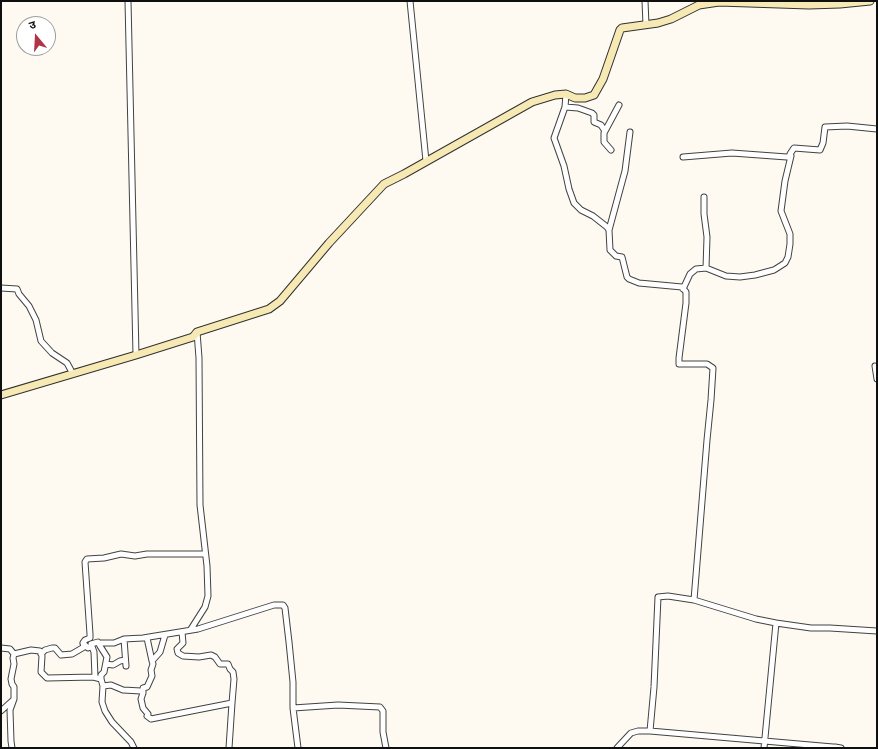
<!DOCTYPE html>
<meta charset="utf-8">
<style>
body{margin:0}
#map{position:relative;width:878px;height:749px;overflow:hidden;background:#fefaf1;font-family:"Roboto Serif","Noto Sans Devanagari",serif}
canvas{display:block}
.frame{position:absolute;inset:0;border:2px solid #0f0f0f;pointer-events:none}
.north{position:absolute;left:16px;top:16px;width:40px;height:40px;box-sizing:border-box;background:#fff;border:1px solid #9f9f9f;border-radius:50%;rotate:342deg;font-size:11px;font-weight:700;line-height:16px;text-align:center;color:#0f0f0f}
.north::after{content:'';display:block;margin:auto;width:14px;height:18px;background:#b13446;clip-path:polygon(50% 0,100% 100%,50% 72%,0 100%)}
</style>
<div id="map">
<canvas width="878" height="749"></canvas>
<div class="frame"></div>
<div class="north">उ</div>
</div>
<script>
const g = document.querySelector('canvas').getContext('2d');
g.lineJoin = 'round';
function poly(rows) {
  const path = new Path2D();
  for (const r of rows) {
    path.moveTo(r[0], r[1]);
    for (let i = 2; i < r.length; i += 2) path.lineTo(r[i], r[i + 1]);
  }
  return path;
}
function strokePath(path, color, width, dash) {
  g.strokeStyle = color;
  g.lineWidth = width;
  g.lineCap = dash ? 'butt' : 'round';
  g.setLineDash(dash || []);
  g.stroke(path);
}
const street = poly([
 [128,1,136,355],
 [410,1,426,161],
 [645,1,646,25],
 [566,94,565,107,554,138,564,166,569,189,574,203,581,210,593,216,607,227,609,230,610,250,616,256,622,257,627,277,629,279,639,283,682,287,686,292,686,303,679,358,679,364,707,364,713,368,711,400,707,440,694,600,756,619,776,623,764,748],
 [565,107,578,108,592,113,594,115,594,122,601,125,605,131],
 [611,150,604,142,604,133,619,105],
 [683,157,732,153,787,157,791,156,790,154,794,148,820,150,823,143,825,127,847,126,877,129],
 [704,197,704,214,707,237,706,268],
 [609,230,625,171,630,132],
 [1,288,17,289,19,294,29,306,36,320,41,341,52,353,67,363,73,374],
 [683,289,690,274,696,269,706,268,726,276,740,277,755,275,774,270,785,263,788,257,790,244,790,234,781,211,785,181,791,156],
 [875,366,877,379],
 [776,623,811,628,830,628,877,631],
 [191,629,205,607,208,596,207,566,200,505,199,358,197,332],
 [182,632,183,643,177,649,178,653,183,656,199,657,211,655,215,657,220,664,228,664,230,669,233,672,234,679,232,703],
 [147,638,152,661],
 [124,639,126,666],
 [83,643,85,640,90,638,90,634,85,562,87,559,104,558,121,554,135,556,147,554,205,554],
 [91,644,98,642,100,646,101,643,114,643,124,639,143,638,198,629,274,605,283,605,285,608,289,642,293,682,293,708,298,748],
 [100,646,107,657,104,672,101,675,101,679],
 [1,648,10,649,14,654,13,658,14,664,11,679,12,684,14,687,14,699,10,710,11,741,12,748],
 [14,654,31,650,40,651,42,656,41,672,47,678,93,677,101,679,103,686,102,702,105,711,112,722,131,742,134,748],
 [41,654,45,650,52,648,55,648,61,655,72,654,84,647,83,643,88,648,91,647,91,644,94,652,95,677],
 [106,664,113,665,120,661,125,660],
 [103,686,111,685,123,690,141,691,143,693,141,699,143,708,148,714,147,716,151,719,232,703,229,748],
 [143,693,143,688,147,687,152,676,151,670,153,664,152,661,160,652,165,635],
 [293,708,338,705,380,707,383,711,383,732,386,748],
 [1,711,12,701],
 [650,731,654,687,658,597,668,596,694,600],
 [835,747,841,748],
 [617,748,631,733,638,731,650,731,833,747,835,747,835,748]
]);
const secondary = poly([
 [1,395,136,355,193,337,197,332,269,309,280,301,329,243,384,184,404,174,532,102,555,95,566,94,575,98,585,98,594,95,603,79,620,30,622,28,658,23,671,19,699,5,719,2,809,5,840,4,870,1]
]);
strokePath(street, '#424242', 7);
strokePath(secondary, '#313131', 9);
strokePath(street, '#fff', 5);
strokePath(secondary, '#f7e9b3', 7);
</script>
